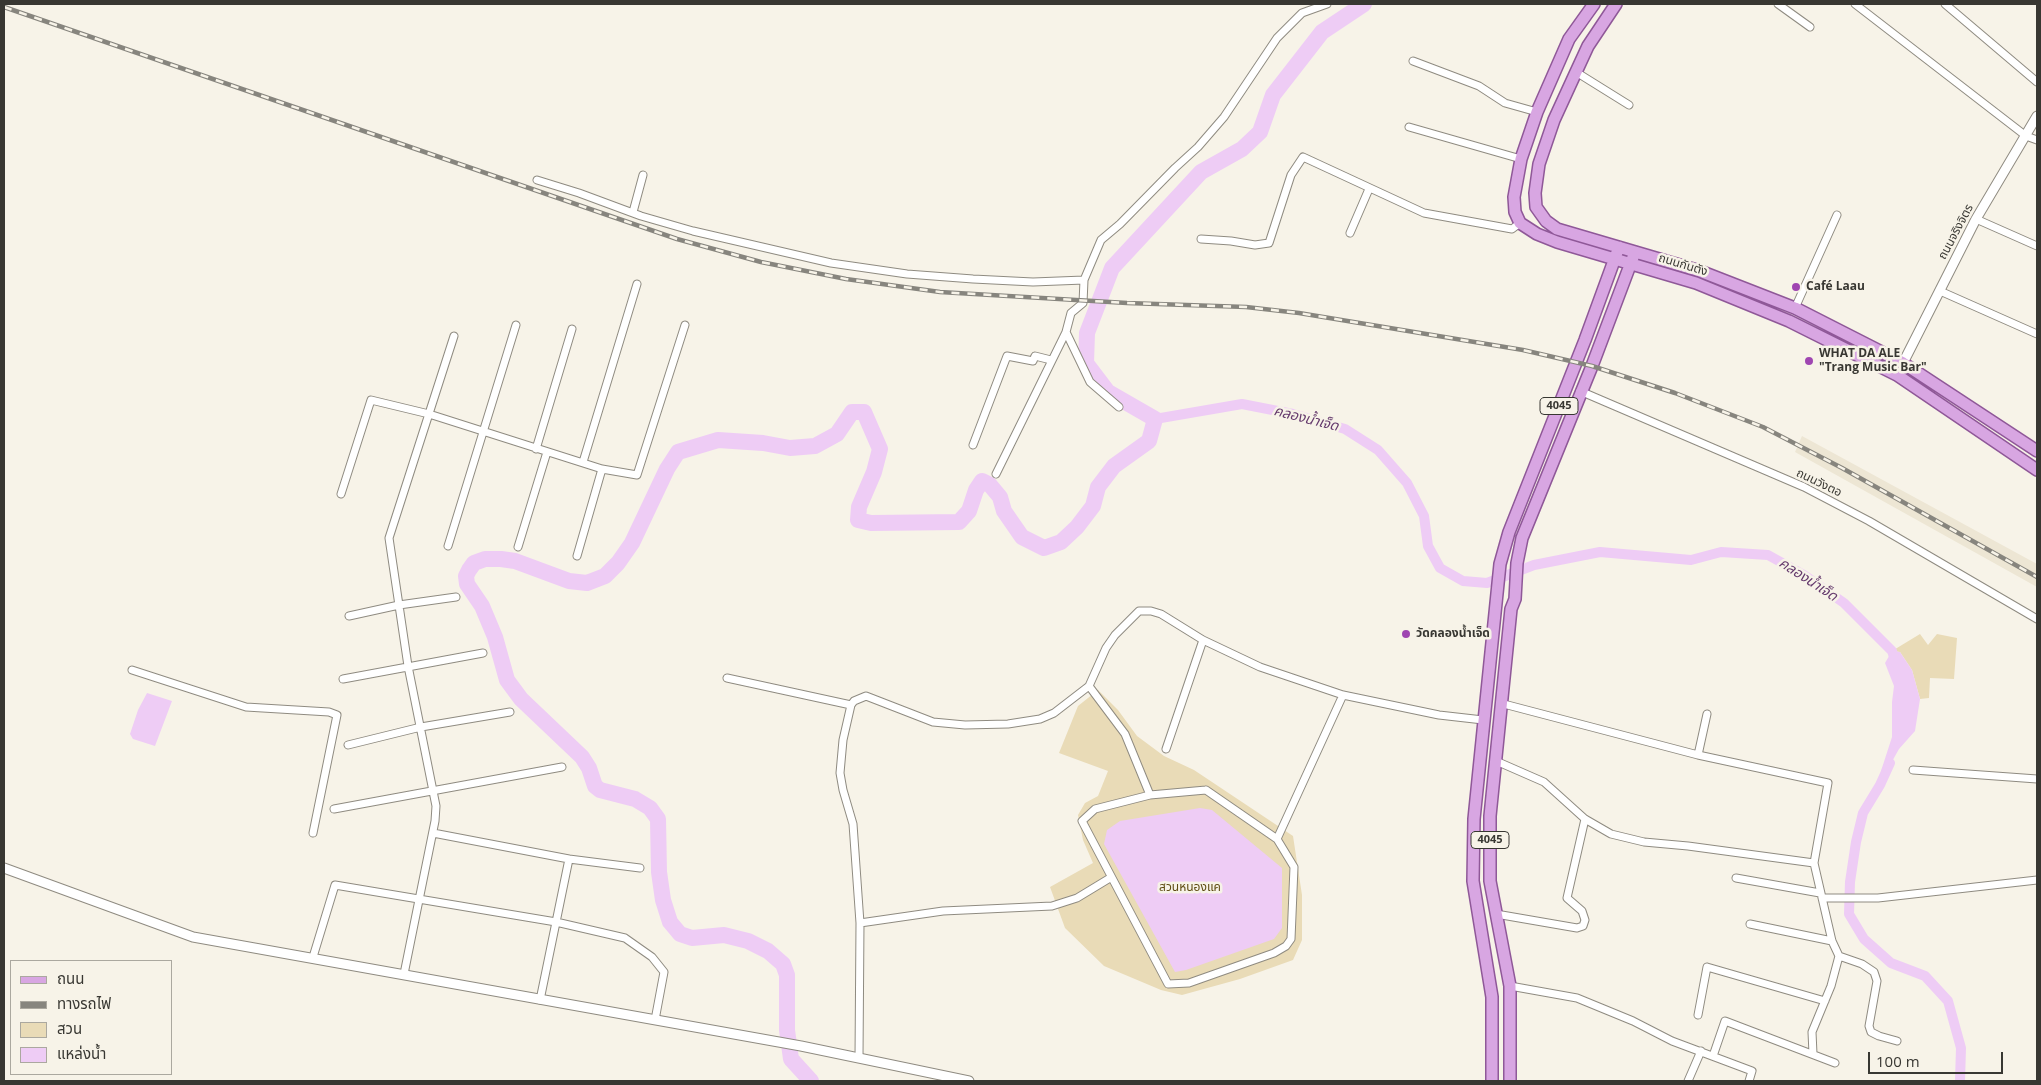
<!DOCTYPE html>
<meta charset="utf-8">
<style>
body{margin:0}
#map{position:relative;width:2041px;height:1085px;overflow:hidden;background:#f7f3e8;font-family:"Open Sans","Noto Sans Thai",sans-serif}
canvas{display:block}
.frame{position:absolute;inset:0;border:5px solid #383732;pointer-events:none}
.legend{position:absolute;left:10px;top:960px;width:162px;height:115px;box-sizing:border-box;background:#f7f3e8;border:1px solid #aba89f;margin:0;padding:6px 9px;list-style:none;font-size:15px;color:#383732}
.legend li{display:flex;align-items:center;gap:10px;height:25px}
.legend b{width:25px;border:1px solid #aba89f}
.scale{position:absolute;left:1868px;top:1052px;width:135px;height:22px;box-sizing:border-box;border:2px solid #383732;border-top:0;padding-left:6px;font-size:15px;line-height:18px;white-space:nowrap;color:#383732;-webkit-text-stroke:4px #f7f3e8;paint-order:stroke}
</style>
<div id="map">
<canvas width="2041" height="1085"></canvas>
<div class="frame"></div>
<ul class="legend">
<li><b style="height:6px;background:#d8a6e2"></b>ถนน</li>
<li><b style="height:6px;background:#87857e"></b>ทางรถไฟ</li>
<li><b style="height:14px;background:#e9dbb7"></b>สวน</li>
<li><b style="height:14px;background:#eeccf5"></b>แหล่งน้ำ</li>
</ul>
<div class="scale">100 m</div>
</div>
<script>
const g = document.querySelector('canvas').getContext('2d');
g.lineJoin = 'round';
function paint(path, color) {
  g.fillStyle = color;
  g.fill(path, 'evenodd');
}
function poly(rows) {
  const path = new Path2D();
  for (const r of rows) {
    path.moveTo(r[0], r[1]);
    for (let i = 2; i < r.length; i += 2) path.lineTo(r[i], r[i + 1]);
  }
  return path;
}
function strokePath(path, color, width, dash) {
  g.strokeStyle = color;
  g.lineWidth = width;
  g.lineCap = dash ? 'butt' : 'round';
  g.setLineDash(dash || []);
  g.stroke(path);
}
function label(font, color, halo, rows, align = 'center') {
  g.font = font + ' "Open Sans","Noto Sans Thai",sans-serif';
  g.lineWidth = 5;
  g.setLineDash([]);
  g.textBaseline = 'middle';
  g.strokeStyle = halo;
  g.fillStyle = color;
  for (const [text, x, y, turn = 0] of rows) {
    g.save();
    g.translate(x, y);
    g.rotate((+turn || 0) * Math.PI / 180);
    g.textAlign = isNaN(turn) ? turn : align;
    if (halo) g.strokeText(text, 0, 0);
    g.fillText(text, 0, 0);
    g.restore();
  }
}
paint(poly([
 [1802,436,2037,564,2037,587,1795,452]
]), '#ede6d4');
paint(poly([
 [1920,634,1928,645,1937,634,1957,638,1954,679,1930,678,1929,698,1920,699,1912,670,1900,652,1892,651],
 [1098,690,1118,710,1137,736,1164,756,1194,770,1293,836,1302,895,1302,940,1293,960,1240,979,1182,995,1161,990,1104,966,1065,928,1050,887,1093,863,1083,840,1078,815,1085,803,1098,796,1108,771,1059,753,1078,706]
]), '#e9dbb7');
paint(poly([
 [1892,651,1900,652,1912,670,1920,699,1915,731,1899,749,1885,774,1881,771,1892,737,1892,702,1894,686,1885,663],
 [147,693,172,701,155,746,133,739,130,734,138,710],
 [1200,808,1212,810,1282,868,1282,928,1274,939,1186,970,1175,972,1104,844,1107,830,1120,821]
]), '#eeccf5');
strokePath(poly([
 [1155,419,1242,404,1293,414,1345,429,1378,450,1407,483,1424,516,1428,546,1440,568,1463,581,1487,583,1534,565,1600,552,1691,560,1721,552,1768,555,1804,575,1844,603,1892,651,1896,663],
 [1890,763,1880,785,1863,813,1856,842,1850,882,1849,914,1864,939,1891,963,1925,976,1948,1001,1961,1048,1960,1081]
]), '#eeccf5', 10);
strokePath(poly([
 [811,1081,791,1059,787,1030,787,975,783,964,768,951,748,941,724,935,692,938,680,934,670,922,663,900,659,872,658,819,650,808,635,799,600,790,595,786,589,768,582,757,521,699,507,680,495,637,482,606,467,584,466,576,469,570,474,563,485,559,501,559,515,561,569,581,587,583,605,576,618,563,632,543,667,469,678,452,718,440,763,443,790,448,815,446,837,434,852,412,864,412,880,449,874,472,859,507,858,520,871,523,959,522,969,511,976,490,982,481,990,485,1000,497,1004,511,1022,537,1044,548,1061,542,1077,527,1093,506,1098,487,1114,466,1149,441,1155,419,1108,392,1086,363,1087,333,1112,268,1201,172,1242,149,1260,132,1273,95,1322,32,1364,4]
]), '#eeccf5', 16);
const minor = poly([
 [1778,4,1810,27],
 [1855,4,2026,136,2037,140],
 [1945,4,2037,82],
 [1413,61,1479,86,1505,103,1537,112],
 [1576,72,1629,105],
 [1409,127,1521,159],
 [537,180,579,193,641,216,693,231,831,263,907,274,973,279,1033,282,1084,280,1101,240,1120,224,1175,168,1198,147,1224,117,1277,38,1302,13,1327,4],
 [633,212,643,175],
 [1976,219,2037,246],
 [1350,233,1369,189],
 [1201,239,1231,241,1255,245,1269,243,1291,175,1303,157,1424,213,1512,229,1520,223],
 [1084,280,1083,303,1071,313,1066,332,1090,382,1119,407],
 [1940,291,2037,334],
 [1795,308,1837,215],
 [1580,391,1804,487,1869,521,2037,619],
 [973,445,1007,356,1033,361,1035,356,1051,360],
 [536,449,572,329],
 [583,462,637,284],
 [996,474,1066,332],
 [341,494,371,400,429,414,602,469,637,475,685,325],
 [448,546,516,325],
 [518,547,547,452],
 [577,556,602,469],
 [349,616,399,605,456,597],
 [132,670,246,707,329,712,337,715,313,833],
 [727,678,851,705],
 [343,679,483,653],
 [1089,686,1125,734,1150,795],
 [1500,703,1698,755,1828,783,1814,863,1832,941,1839,956,1831,986,1812,1032,1813,1054],
 [348,745,421,727,510,712],
 [1166,749,1203,640],
 [1698,755,1707,714],
 [1496,761,1544,782,1585,819,1611,834,1644,842,1688,846,1814,863],
 [1913,770,2037,779],
 [1206,790,1277,839,1294,867,1291,939,1286,946,1274,953,1189,983,1168,984,1082,821,1095,809,1150,795,1206,790],
 [334,809,562,767],
 [433,833,569,859,640,868],
 [1277,839,1343,695],
 [1736,878,1820,893],
 [1822,898,1878,898,2037,880],
 [1496,914,1577,928,1583,926,1585,920,1582,911,1567,898,1585,819],
 [860,923,943,911,1052,906,1077,898,1110,878],
 [1750,924,1832,941],
 [1839,956,1862,964,1874,972,1877,981,1869,1026,1871,1032,1879,1036,1897,1041],
 [313,957,335,885,556,922,625,938,652,957,664,972,655,1020],
 [404,974,435,821,436,806,408,666,389,538,454,336],
 [1510,986,1577,998,1633,1021,1672,1041,1752,1071,1749,1081],
 [540,1000,569,859],
 [1698,1015,1707,967,1825,1001],
 [1713,1056,1725,1021,1835,1063],
 [859,1058,860,923,853,824,843,790,840,773,843,740,851,705,854,701,866,696,933,722,965,725,1008,724,1040,719,1054,713,1089,686,1106,648,1115,635,1139,611,1151,611,1161,614,1203,640,1260,667,1343,695,1439,715,1483,720],
 [1688,1081,1701,1051]
]);
const tertiary = poly([
 [1903,363,1976,219,2037,116],
 [4,868,193,937,801,1046,969,1081]
]);
const primary = poly([
 [1594,4,1569,39,1537,112,1521,159,1514,197,1515,212,1520,223,1537,234,1557,242,1696,283,1789,321,1897,375,2037,470],
 [1616,4,1588,46,1576,72,1554,120,1539,164,1535,193,1536,207,1546,221,1557,229,1700,271,1795,308,1903,363,2037,451],
 [1492,1081,1492,997,1473,881,1474,819,1500,564,1509,532,1585,340,1619,247],
 [1510,1081,1510,986,1490,881,1490,816,1511,609,1515,599,1517,563,1522,538,1592,366,1635,252]
]);
strokePath(minor, '#8f8b81', 9);
strokePath(tertiary, '#8f8b81', 11);
strokePath(primary, '#8f5898', 14);
strokePath(minor, '#fff', 7);
strokePath(tertiary, '#fff', 9);
strokePath(primary, '#d8a6e2', 11);
const rail = poly([
 [4,7,677,239,761,262,846,279,940,292,1127,303,1246,307,1299,313,1523,350,1592,366,1675,393,1763,427,1842,468,2037,577]
]);
strokePath(rail, '#87857e', 4.5);
strokePath(rail, '#f7f3e8', 2.5, [8]);
for (const [x, y, r, color] of [
 [1796,287,5,"#9f45b1"],
 [1809,361,5,"#9f45b1"],
 [1406,634,5,"#9f45b1"]
]) {
  const dot = new Path2D();
  dot.arc(x, y, r, 0, 2 * Math.PI);
  g.fillStyle = color;
  g.fill(dot);
  strokePath(dot, '#f7f3e8', 2);
}
for (const [x, y, w] of [
 [1559,406,38],
 [1490,840,38]
]) {
  const box = new Path2D();
  box.roundRect(x - w / 2, y - 8.5, w, 17, 4);
  g.fillStyle = '#f7f3e8';
  g.fill(box);
  strokePath(box, '#383732', 1);
}
label('bold 11px', '#383732', null, [
 ["4045",1559,406],
 ["4045",1490,840]
]);
label('12px', '#383732', '#f7f3e8', [
 ["ถนนจริงจิตร",1956,232,-62],
 ["ถนนกันตัง",1683,265,17],
 ["ถนนวังตอ",1819,483,26]
]);
label('bold 12px', '#383732', '#f7f3e8', [
 ["Café Laau",1806,287],
 ["WHAT DA ALE",1819,354],
 ["\"Trang Music Bar\"",1819,368],
 ["วัดคลองน้ำเจ็ด",1416,634]
], 'left');
label('12px', '#5e4b12', '#f7f3e8', [
 ["สวนหนองแค",1190,888]
]);
label('italic 14px', '#64396c', '#f7f3e8', [
 ["คลองน้ำเจ็ด",1306,419,14],
 ["คลองน้ำเจ็ด",1808,580,33]
]);
</script>
